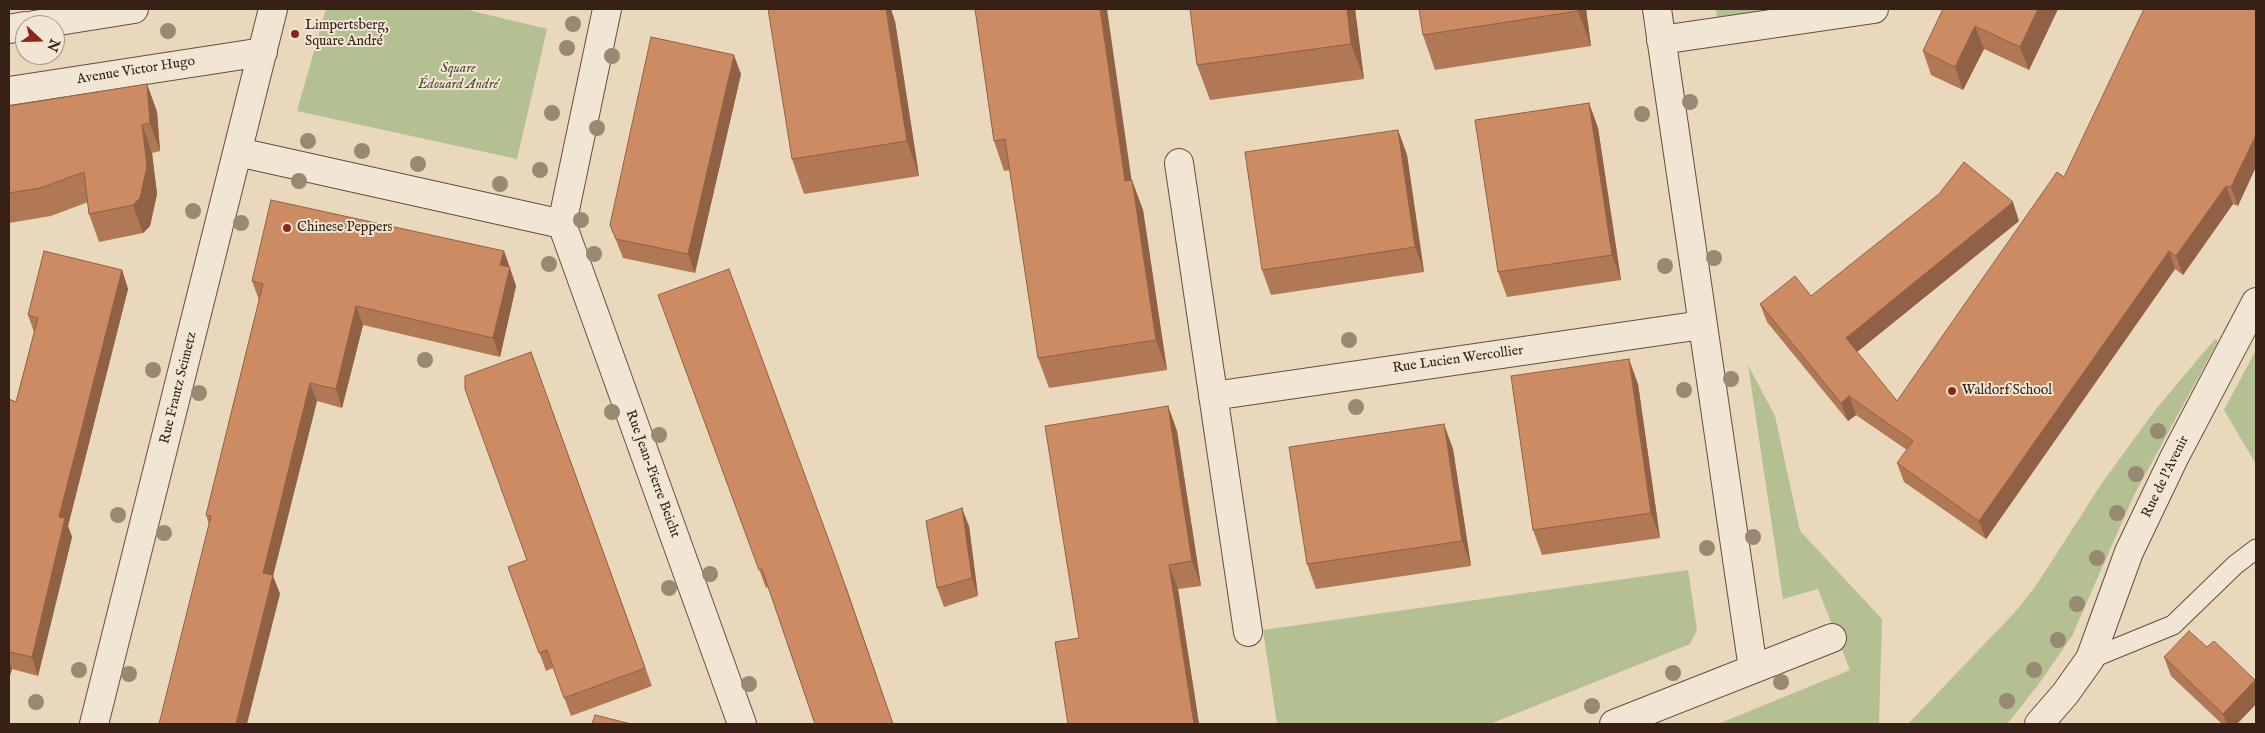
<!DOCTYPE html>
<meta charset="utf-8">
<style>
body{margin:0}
#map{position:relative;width:2265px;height:733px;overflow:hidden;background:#e9d8bc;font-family:"IM FELL English",serif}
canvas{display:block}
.frame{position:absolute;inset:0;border:10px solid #372116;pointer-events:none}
.north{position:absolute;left:15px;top:15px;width:50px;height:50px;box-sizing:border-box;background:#f1e6d3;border:1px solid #a79787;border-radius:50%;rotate:111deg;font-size:14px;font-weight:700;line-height:20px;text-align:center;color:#372116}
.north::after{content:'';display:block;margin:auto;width:18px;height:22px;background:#8f2418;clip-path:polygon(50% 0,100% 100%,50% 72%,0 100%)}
</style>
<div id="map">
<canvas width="2265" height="733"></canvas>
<div class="frame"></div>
<div class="north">N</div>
</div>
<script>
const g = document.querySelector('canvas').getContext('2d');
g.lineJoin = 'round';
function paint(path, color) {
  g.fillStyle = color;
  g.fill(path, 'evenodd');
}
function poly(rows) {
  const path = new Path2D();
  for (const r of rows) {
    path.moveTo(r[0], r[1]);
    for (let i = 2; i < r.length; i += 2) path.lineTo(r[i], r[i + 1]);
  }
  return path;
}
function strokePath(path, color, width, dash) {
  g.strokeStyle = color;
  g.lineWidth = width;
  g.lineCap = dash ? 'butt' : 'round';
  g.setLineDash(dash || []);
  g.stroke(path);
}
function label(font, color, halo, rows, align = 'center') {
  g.font = font + ' "IM FELL English",serif';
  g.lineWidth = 4;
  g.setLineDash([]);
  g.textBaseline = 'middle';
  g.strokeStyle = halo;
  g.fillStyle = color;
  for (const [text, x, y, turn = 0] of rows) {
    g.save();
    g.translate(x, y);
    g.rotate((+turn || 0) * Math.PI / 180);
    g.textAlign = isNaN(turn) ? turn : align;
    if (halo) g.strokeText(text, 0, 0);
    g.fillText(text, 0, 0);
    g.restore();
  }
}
paint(poly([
 [326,9,464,9,547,29,517,159,297,111],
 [1716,9,1773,9,1717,17],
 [2215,339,2218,341,2134,495,2072,636,2038,685,2007,724,1908,724,2016,611,2037,584,2102,483,2156,409],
 [2256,350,2256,464,2224,410],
 [1748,365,1775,416,1800,531,1882,619,1879,724,1718,724,1850,670,1818,589,1783,599],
 [1688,570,1697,630,1690,644,1490,724,1277,724,1263,630]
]), '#b4bf92');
const service = poly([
 [2090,659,2173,625,2235,565,2256,549]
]);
const minor = poly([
 [1657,9,1753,669],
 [34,25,134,9],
 [9,29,25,26],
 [1661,40,1874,9],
 [9,91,263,52],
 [238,152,562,224],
 [1179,163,1248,632],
 [562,224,742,724],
 [562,224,607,9],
 [1213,396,1702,325],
 [94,724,273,9],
 [1614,724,1832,638],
 [2039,724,2065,694,2090,659,2129,552,2174,458,2256,302]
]);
strokePath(service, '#644f40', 21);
strokePath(minor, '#644f40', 30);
strokePath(service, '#f1e6d3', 19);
strokePath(minor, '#f1e6d3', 28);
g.fillStyle = '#988972';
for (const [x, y] of [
 [573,24],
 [168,31],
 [567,48],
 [612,56],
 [1690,102],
 [552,113],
 [1642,114],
 [597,128],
 [308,141],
 [362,151],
 [418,164],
 [540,170],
 [299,181],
 [500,184],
 [193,211],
 [581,220],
 [241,223],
 [594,254],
 [1714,258],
 [549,264],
 [1665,266],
 [1349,340],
 [425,360],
 [153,370],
 [1731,379],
 [1684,390],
 [199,393],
 [1356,407],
 [612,412],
 [2158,431],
 [659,435],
 [2136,474],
 [2117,513],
 [118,515],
 [164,533],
 [1753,537],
 [1707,548],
 [2097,558],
 [710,574],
 [669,588],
 [2077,604],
 [2058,640],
 [79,670],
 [2034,670],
 [1673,673],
 [129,674],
 [1781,682],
 [749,684],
 [2007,701],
 [36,702],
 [1592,706]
]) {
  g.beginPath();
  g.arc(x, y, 8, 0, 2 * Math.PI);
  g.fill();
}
paint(poly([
 [975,9,1131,180,1143,210,1167,370,1049,388,1038,358,1010,170,1004,171,994,141],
 [1355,9,1364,79,1210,100,1197,65],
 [1419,9,1586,9,1591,46,1435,70,1423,35],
 [1943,9,2058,9,2029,70,1984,49,1963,90,1931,75,1923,51],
 [2256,9,2238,206,2233,204,2183,275,2175,269,1986,539,1904,482,1897,463,1907,450,1856,415,1848,421,1767,322,1760,304,1811,296,2019,221,1857,352,1897,401],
 [895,21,919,176,804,194,792,159],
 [741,74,695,273,623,258,610,225],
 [147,84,157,112,160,151,152,153,157,194,150,226,143,233,99,242,89,214,88,202,51,216,9,223,9,106],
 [1589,103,1598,128,1621,280,1507,297,1498,272],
 [1398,130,1407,155,1424,272,1271,295,1262,270],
 [504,251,516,286,500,357,363,325,342,408,317,401,273,576,280,594,209,524,206,515,259,300,252,281],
 [122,270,128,289,68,526,72,537,38,676,12,669,9,679,9,399,16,402,34,332,28,315],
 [658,295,846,586,893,724,815,724,768,587,766,588],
 [531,352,652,686,571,716,553,668,546,671,508,567,527,560],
 [1638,384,1660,538,1542,555,1533,530],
 [1168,406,1177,431,1201,586,1178,589,1199,724,1068,724,1079,638],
 [1453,449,1471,566,1316,589,1307,564],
 [969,526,978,596,944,607,937,588],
 [2207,647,2256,683,2256,704,2237,724,2222,724,2171,676,2164,657]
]), '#b07855');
paint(poly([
 [886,9,891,9,895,21,919,176,907,141],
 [1100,9,1107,9,1136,211,1125,181],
 [1347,9,1355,9,1364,79,1351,44],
 [1578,9,1586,9,1591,46,1578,11],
 [2038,9,2058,9,2029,70,2020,47],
 [1975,26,1984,49,1963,90,1955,67],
 [734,55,741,74,695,273,688,254],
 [147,84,157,112,160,151,150,123],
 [1589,103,1598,128,1621,280,1612,255],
 [142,125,152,153,157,194,150,226,143,233,133,205],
 [1398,130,1407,155,1424,272,1415,247],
 [2256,135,2256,167,2238,206,2231,187],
 [1132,180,1143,210,1167,370,1156,340],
 [2226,186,2233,204,2183,275,2176,256],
 [2013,202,2019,221,1852,356,1846,338],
 [504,251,516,286,500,357,493,338,500,265],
 [2169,251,2175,269,1986,539,1979,521],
 [122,270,128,289,68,526,72,537,38,676,32,657,59,517],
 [356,306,363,325,342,408,336,389],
 [1629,359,1638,384,1660,538,1651,513],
 [310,383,317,401,273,576,280,594,247,724,236,724,263,573],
 [1849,396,1856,415,1848,421,1841,403],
 [1168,406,1177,431,1201,586,1192,561],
 [1444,424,1453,449,1471,566,1462,541],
 [962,508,969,526,978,596,972,578],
 [1169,565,1178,589,1199,724,1194,724],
 [9,661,12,669,9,679],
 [2255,680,2256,683,2256,704,2237,724,2227,724,2223,714]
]), '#906145');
const building = poly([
 [768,9,886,9,907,141,792,159,768,9],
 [975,9,1100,9,1125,181,1132,180,1156,340,1038,358,1005,139,994,141,975,9],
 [1190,9,1347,9,1351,44,1197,65,1190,9],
 [1419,9,1578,9,1578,11,1423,35,1419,9],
 [1943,9,2038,9,2020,47,1975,26,1955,67,1923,51,1943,9],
 [2144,9,2256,9,2256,135,2231,187,2226,186,2176,256,2169,251,1979,521,1897,463,1913,441,1849,396,1841,403,1760,304,1795,276,1811,296,1939,194,1964,162,2013,202,1846,338,1897,401,2057,172,2064,177,2144,9],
 [651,37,734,55,688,254,616,239,610,225,651,37],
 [147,84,150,123,142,125,147,166,140,198,133,205,89,214,84,172,40,188,9,193,9,106,147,84],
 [1589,103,1612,255,1498,272,1475,120,1589,103],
 [1398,130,1415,247,1262,270,1245,152,1398,130],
 [271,200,504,251,500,265,510,267,493,338,356,306,336,389,310,383,263,573,273,575,236,724,159,724,211,516,206,515,263,284,252,281,271,200],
 [44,251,122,270,59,517,65,518,32,657,9,652,9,399,16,402,38,318,28,315,44,251],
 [729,269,839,568,893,724,815,724,762,569,759,570,658,295,729,269],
 [531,352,645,668,564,698,547,650,539,653,508,567,527,560,465,389,465,376,531,352],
 [1629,359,1651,513,1533,530,1511,376,1629,359],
 [1168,406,1192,561,1169,565,1194,724,1068,724,1055,642,1079,638,1045,426,1168,406],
 [1444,424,1462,541,1307,564,1289,447,1444,424],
 [962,508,972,578,937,588,926,521,962,508],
 [2189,631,2207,647,2214,641,2255,680,2223,714,2164,657,2189,631],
 [595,715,631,724,592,724,595,715]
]);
paint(building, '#cd8b63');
strokePath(building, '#906145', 1);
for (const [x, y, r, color] of [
 [295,34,5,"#8f2418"],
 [287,228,5,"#8f2418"],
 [1952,391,5,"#8f2418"]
]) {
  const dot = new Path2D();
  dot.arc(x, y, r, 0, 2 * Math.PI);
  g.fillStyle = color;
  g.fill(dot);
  strokePath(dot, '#f1e6d3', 2);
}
label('14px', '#372116', '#f1e6d3', [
 ["Limpertsberg,",305,26],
 ["Square André",305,42],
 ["Chinese Peppers",297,228],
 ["Waldorf School",1962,391]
], 'left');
label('italic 14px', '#564835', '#f1e6d3', [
 ["Square",458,69],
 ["Édouard André",458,85]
]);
label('14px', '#372116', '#f1e6d3', [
 ["Avenue Victor Hugo",136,71,-9],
 ["Rue Lucien Wercollier",1458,360,-8],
 ["Rue Frantz Seimetz",179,388,-76],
 ["Rue Jean-Pierre Beicht",652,474,70],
 ["Rue de l'Avenir",2166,477,-64]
]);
</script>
